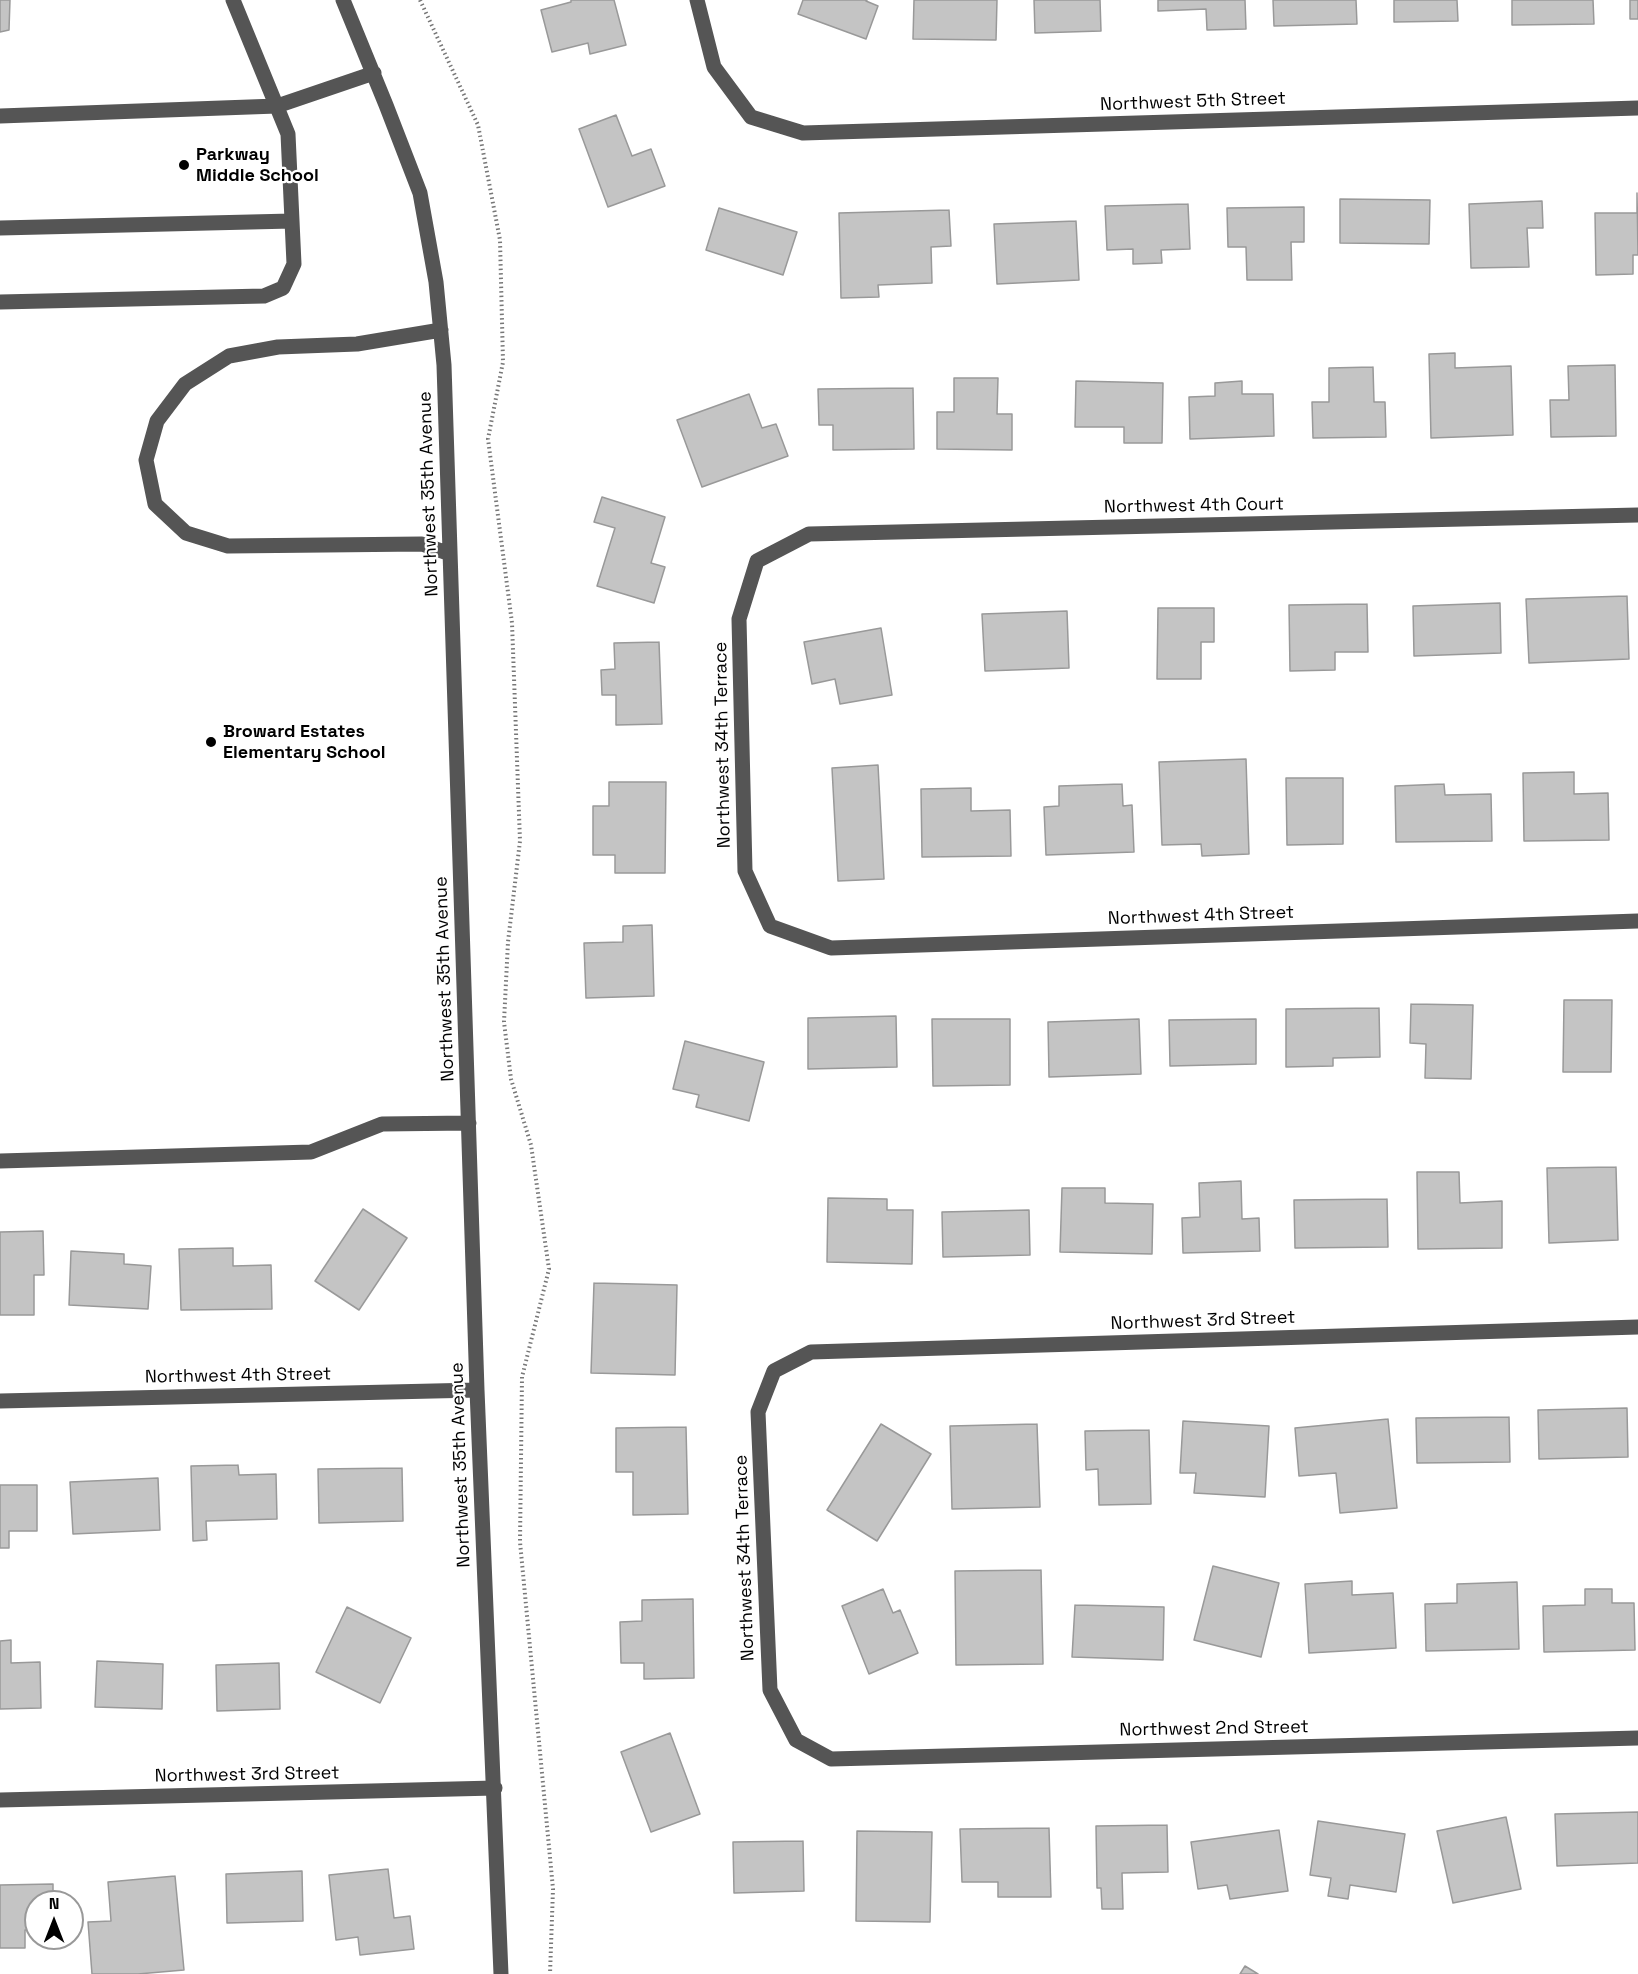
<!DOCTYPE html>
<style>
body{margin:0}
#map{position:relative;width:1638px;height:1974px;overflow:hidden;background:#fff;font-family:"Space Grotesk",sans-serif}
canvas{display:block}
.north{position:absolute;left:24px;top:1890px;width:60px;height:60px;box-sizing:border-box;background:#fff;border:2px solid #999;border-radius:50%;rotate:0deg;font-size:16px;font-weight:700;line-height:24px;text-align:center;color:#000}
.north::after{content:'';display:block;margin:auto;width:21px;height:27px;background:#000;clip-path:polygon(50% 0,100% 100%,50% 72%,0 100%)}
</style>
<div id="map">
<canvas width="1638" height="1974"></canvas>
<div class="north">N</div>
</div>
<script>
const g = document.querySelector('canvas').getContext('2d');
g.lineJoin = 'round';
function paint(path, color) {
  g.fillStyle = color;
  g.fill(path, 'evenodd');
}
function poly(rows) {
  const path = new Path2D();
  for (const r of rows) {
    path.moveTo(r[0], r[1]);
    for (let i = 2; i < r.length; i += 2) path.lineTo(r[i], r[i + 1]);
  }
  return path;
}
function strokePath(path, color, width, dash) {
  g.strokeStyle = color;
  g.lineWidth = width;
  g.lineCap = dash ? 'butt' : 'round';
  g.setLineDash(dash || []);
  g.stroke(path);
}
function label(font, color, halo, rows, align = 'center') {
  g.font = font + ' "Space Grotesk",sans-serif';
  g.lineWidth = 4.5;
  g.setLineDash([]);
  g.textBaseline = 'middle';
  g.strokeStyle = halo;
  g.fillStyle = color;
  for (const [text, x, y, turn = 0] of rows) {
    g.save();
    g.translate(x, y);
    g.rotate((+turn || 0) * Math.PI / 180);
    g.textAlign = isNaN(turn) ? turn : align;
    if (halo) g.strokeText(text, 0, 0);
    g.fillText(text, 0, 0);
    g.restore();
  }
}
const building = poly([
 [0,0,10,0,9,30,0,32,0,0],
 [571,0,614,0,626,45,590,54,588,43,552,52,541,10,571,2,571,0],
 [803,0,867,0,866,1,878,6,866,39,798,14,803,0],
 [914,0,997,0,996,40,913,39,914,0],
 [1034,0,1100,0,1101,31,1035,33,1034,0],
 [1158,0,1245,0,1246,29,1207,30,1206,9,1158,11,1158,0],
 [1273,0,1356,0,1357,24,1274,26,1273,0],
 [1394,0,1457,0,1458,21,1394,22,1394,0],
 [1512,0,1593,0,1594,24,1512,25,1512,0],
 [1630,0,1638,0,1638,19,1630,19,1630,0],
 [616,115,632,156,651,149,665,186,608,207,579,129,616,115],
 [1637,193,1638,255,1633,255,1633,274,1596,275,1595,213,1637,213,1637,193],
 [1340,199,1430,200,1429,244,1340,243,1340,199],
 [1542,201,1543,228,1527,228,1529,267,1471,268,1469,204,1542,201],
 [1188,204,1190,249,1161,250,1162,263,1133,264,1133,249,1107,250,1105,206,1188,204],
 [1304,207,1304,242,1291,242,1292,280,1247,280,1246,247,1228,247,1227,208,1304,207],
 [719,208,797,232,783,275,706,250,719,208],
 [949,210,951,246,931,247,932,283,878,285,879,297,841,298,839,213,949,210],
 [1076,221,1079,280,997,284,994,224,1076,221],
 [1455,353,1455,368,1511,366,1513,435,1431,438,1429,354,1455,353],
 [1615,365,1616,436,1551,437,1550,400,1569,400,1568,366,1615,365],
 [1373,367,1374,402,1385,402,1386,437,1313,438,1312,402,1329,402,1329,368,1373,367],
 [954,378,998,378,997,414,1012,414,1012,450,937,449,937,412,954,412,954,378],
 [1076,381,1163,383,1162,443,1124,443,1124,427,1075,427,1076,381],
 [1242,381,1242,394,1273,394,1274,436,1190,439,1189,397,1215,396,1215,383,1242,381],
 [913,388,914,449,833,450,833,425,819,425,818,389,913,388],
 [749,394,762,428,776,424,788,456,702,487,677,420,749,394],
 [602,497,665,517,651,563,665,567,654,603,597,586,615,528,594,522,602,497],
 [1627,596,1629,659,1529,663,1526,599,1627,596],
 [1500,603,1501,653,1414,656,1413,606,1500,603],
 [1367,604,1368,652,1335,652,1335,670,1290,671,1289,605,1367,604],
 [1158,608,1214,608,1214,642,1201,642,1201,679,1157,679,1158,608],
 [1067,611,1069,668,985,671,982,614,1067,611],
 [881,628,892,695,840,704,835,679,812,684,804,642,881,628],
 [659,642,662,724,616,725,616,695,602,695,601,670,615,669,614,643,659,642],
 [1246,759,1249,854,1202,856,1201,844,1162,845,1159,762,1246,759],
 [878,765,884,879,838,881,832,768,878,765],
 [1574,772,1574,794,1608,793,1609,840,1524,841,1523,773,1574,772],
 [1286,778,1343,778,1343,844,1287,845,1286,778],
 [609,782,666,782,665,873,615,873,615,855,593,855,593,806,609,806,609,782],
 [1122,784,1123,806,1132,805,1134,852,1046,855,1044,807,1059,806,1059,786,1122,784],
 [1444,784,1445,795,1491,794,1492,841,1396,842,1395,786,1444,784],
 [971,788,971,811,1010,810,1011,856,922,857,921,789,971,788],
 [652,925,654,996,586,998,584,943,623,942,623,926,652,925],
 [1564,1000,1612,1000,1611,1072,1563,1072,1564,1000],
 [1411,1004,1473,1005,1471,1079,1425,1078,1426,1044,1410,1043,1411,1004],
 [1379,1008,1380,1057,1333,1058,1333,1066,1286,1067,1286,1009,1379,1008],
 [896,1016,897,1067,808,1069,808,1018,896,1016],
 [932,1019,1010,1019,1010,1085,933,1086,932,1019],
 [1139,1019,1141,1074,1049,1077,1048,1022,1139,1019],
 [1256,1019,1256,1064,1170,1066,1169,1020,1256,1019],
 [685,1041,764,1062,749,1121,696,1107,699,1095,673,1089,685,1041],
 [1616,1167,1618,1240,1549,1243,1547,1168,1616,1167],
 [1417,1172,1459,1172,1460,1203,1502,1201,1502,1248,1418,1249,1417,1172],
 [1241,1181,1242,1219,1259,1218,1260,1251,1183,1253,1182,1218,1200,1217,1199,1183,1241,1181],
 [1062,1188,1105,1188,1105,1203,1153,1204,1152,1254,1060,1252,1062,1188],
 [828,1198,887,1199,887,1210,913,1210,912,1264,827,1262,828,1198],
 [1387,1199,1388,1247,1295,1248,1294,1200,1387,1199],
 [363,1209,407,1238,359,1310,315,1281,363,1209],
 [1029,1210,1030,1255,943,1257,942,1212,1029,1210],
 [43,1231,44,1275,34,1275,34,1315,0,1315,0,1232,43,1231],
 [233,1248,233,1266,271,1265,272,1309,181,1310,179,1249,233,1248],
 [71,1251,124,1254,124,1264,151,1266,148,1309,69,1305,71,1251],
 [594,1283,677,1285,675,1375,591,1373,594,1283],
 [1627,1408,1628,1457,1539,1459,1538,1410,1627,1408],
 [1509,1417,1510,1462,1417,1463,1416,1418,1509,1417],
 [1388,1419,1397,1508,1340,1513,1336,1473,1299,1476,1295,1428,1388,1419],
 [1183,1421,1269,1426,1265,1497,1194,1493,1196,1473,1180,1473,1183,1421],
 [881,1424,931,1454,877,1541,827,1510,881,1424],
 [1037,1424,1040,1507,952,1509,950,1426,1037,1424],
 [686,1427,688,1514,633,1515,633,1472,616,1472,616,1428,686,1427],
 [1149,1430,1151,1504,1099,1505,1098,1469,1086,1470,1085,1431,1149,1430],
 [238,1465,239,1475,276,1474,277,1519,206,1521,207,1540,193,1541,191,1466,238,1465],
 [402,1468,403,1521,319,1523,318,1469,402,1468],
 [158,1478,160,1530,73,1534,70,1482,158,1478],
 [0,1485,37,1485,37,1531,9,1531,9,1548,0,1548,0,1485],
 [1213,1566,1279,1583,1261,1657,1194,1640,1213,1566],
 [1041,1570,1043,1664,956,1665,955,1571,1041,1570],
 [1352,1581,1352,1595,1393,1593,1396,1648,1309,1653,1305,1584,1352,1581],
 [1517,1582,1519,1649,1426,1651,1425,1604,1457,1603,1457,1584,1517,1582],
 [883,1589,893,1613,900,1610,918,1653,869,1674,842,1606,883,1589],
 [1585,1589,1612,1589,1612,1603,1634,1603,1635,1650,1544,1652,1543,1606,1585,1605,1585,1589],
 [693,1599,694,1678,644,1679,644,1663,621,1663,620,1622,642,1621,642,1600,693,1599],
 [1075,1605,1164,1607,1163,1660,1072,1657,1075,1605],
 [347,1607,411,1638,380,1703,316,1672,347,1607],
 [11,1640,11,1663,40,1662,41,1708,0,1709,0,1641,11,1640],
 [97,1661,163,1664,162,1709,95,1707,97,1661],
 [279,1663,280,1709,217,1711,216,1665,279,1663],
 [670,1733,700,1814,651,1832,621,1752,670,1733],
 [1638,1812,1638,1863,1557,1866,1555,1814,1638,1812],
 [1506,1817,1521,1889,1453,1903,1437,1831,1506,1817],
 [1318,1821,1405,1834,1396,1892,1350,1885,1348,1899,1328,1896,1331,1878,1310,1875,1318,1821],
 [1167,1825,1168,1872,1122,1873,1123,1909,1102,1909,1101,1888,1097,1888,1096,1826,1167,1825],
 [1049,1828,1051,1897,998,1897,998,1882,962,1882,960,1829,1049,1828],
 [1279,1830,1288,1891,1230,1899,1227,1885,1198,1889,1191,1842,1279,1830],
 [857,1831,932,1832,930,1922,856,1921,857,1831],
 [803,1841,804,1891,734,1893,733,1842,803,1841],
 [388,1869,394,1918,410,1916,414,1949,360,1955,358,1937,336,1940,329,1875,388,1869],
 [302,1871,303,1921,227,1923,226,1874,302,1871],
 [175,1876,184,1970,138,1974,92,1974,88,1922,111,1921,108,1882,175,1876],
 [53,1884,53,1902,36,1902,36,1930,25,1930,25,1948,0,1948,0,1885,53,1884],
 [1245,1966,1258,1974,1240,1974,1245,1966]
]);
paint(building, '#c4c4c4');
strokePath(building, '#999', 1.5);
strokePath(poly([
 [420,0,478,125,500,240,503,362,488,439,512,623,520,841,508,942,504,1022,511,1079,531,1145,549,1269,522,1377,520,1542,553,1889,550,1974]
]), '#777', 4, [1.5, 3]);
strokePath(poly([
 [343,0,386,105,420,193,436,282,444,365,477,1390,501,1974],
 [697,0,714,67,751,117,803,133,1638,108],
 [0,116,277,106,374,73],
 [0,228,292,221],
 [0,302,264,296,283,288,294,264,288,134,233,0],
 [441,330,357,344,278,347,229,356,185,384,157,421,146,460,155,504,186,533,228,546,422,544,450,554],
 [1638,515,809,534,757,561,739,619,745,871,770,926,831,948,1638,921],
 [0,1161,311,1152,382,1124,469,1123],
 [1638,1327,811,1352,774,1371,758,1412,770,1690,796,1740,831,1759,1638,1738],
 [0,1401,477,1390],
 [0,1800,495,1788]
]), '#555', 15);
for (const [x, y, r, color] of [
 [184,165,6,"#000"],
 [211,742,6,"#000"]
]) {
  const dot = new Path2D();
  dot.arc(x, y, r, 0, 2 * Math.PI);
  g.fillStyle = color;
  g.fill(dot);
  strokePath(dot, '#fff', 2);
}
label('18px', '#000', '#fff', [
 ["Northwest 5th Street",1193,102,-2],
 ["Northwest 35th Avenue",429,494,-92],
 ["Northwest 4th Court",1194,506,-1],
 ["Northwest 34th Terrace",723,745,-91],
 ["Northwest 4th Street",1201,916,-2],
 ["Northwest 35th Avenue",445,979,-92],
 ["Northwest 3rd Street",1203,1321,-2],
 ["Northwest 4th Street",238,1376,-1],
 ["Northwest 35th Avenue",461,1465,-92],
 ["Northwest 34th Terrace",745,1558,-92],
 ["Northwest 2nd Street",1214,1729,-1],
 ["Northwest 3rd Street",247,1775,-1]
]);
label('bold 18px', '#000', '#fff', [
 ["Parkway",196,155],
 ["Middle School",196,176],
 ["Broward Estates",223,732],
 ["Elementary School",223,753]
], 'left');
</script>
